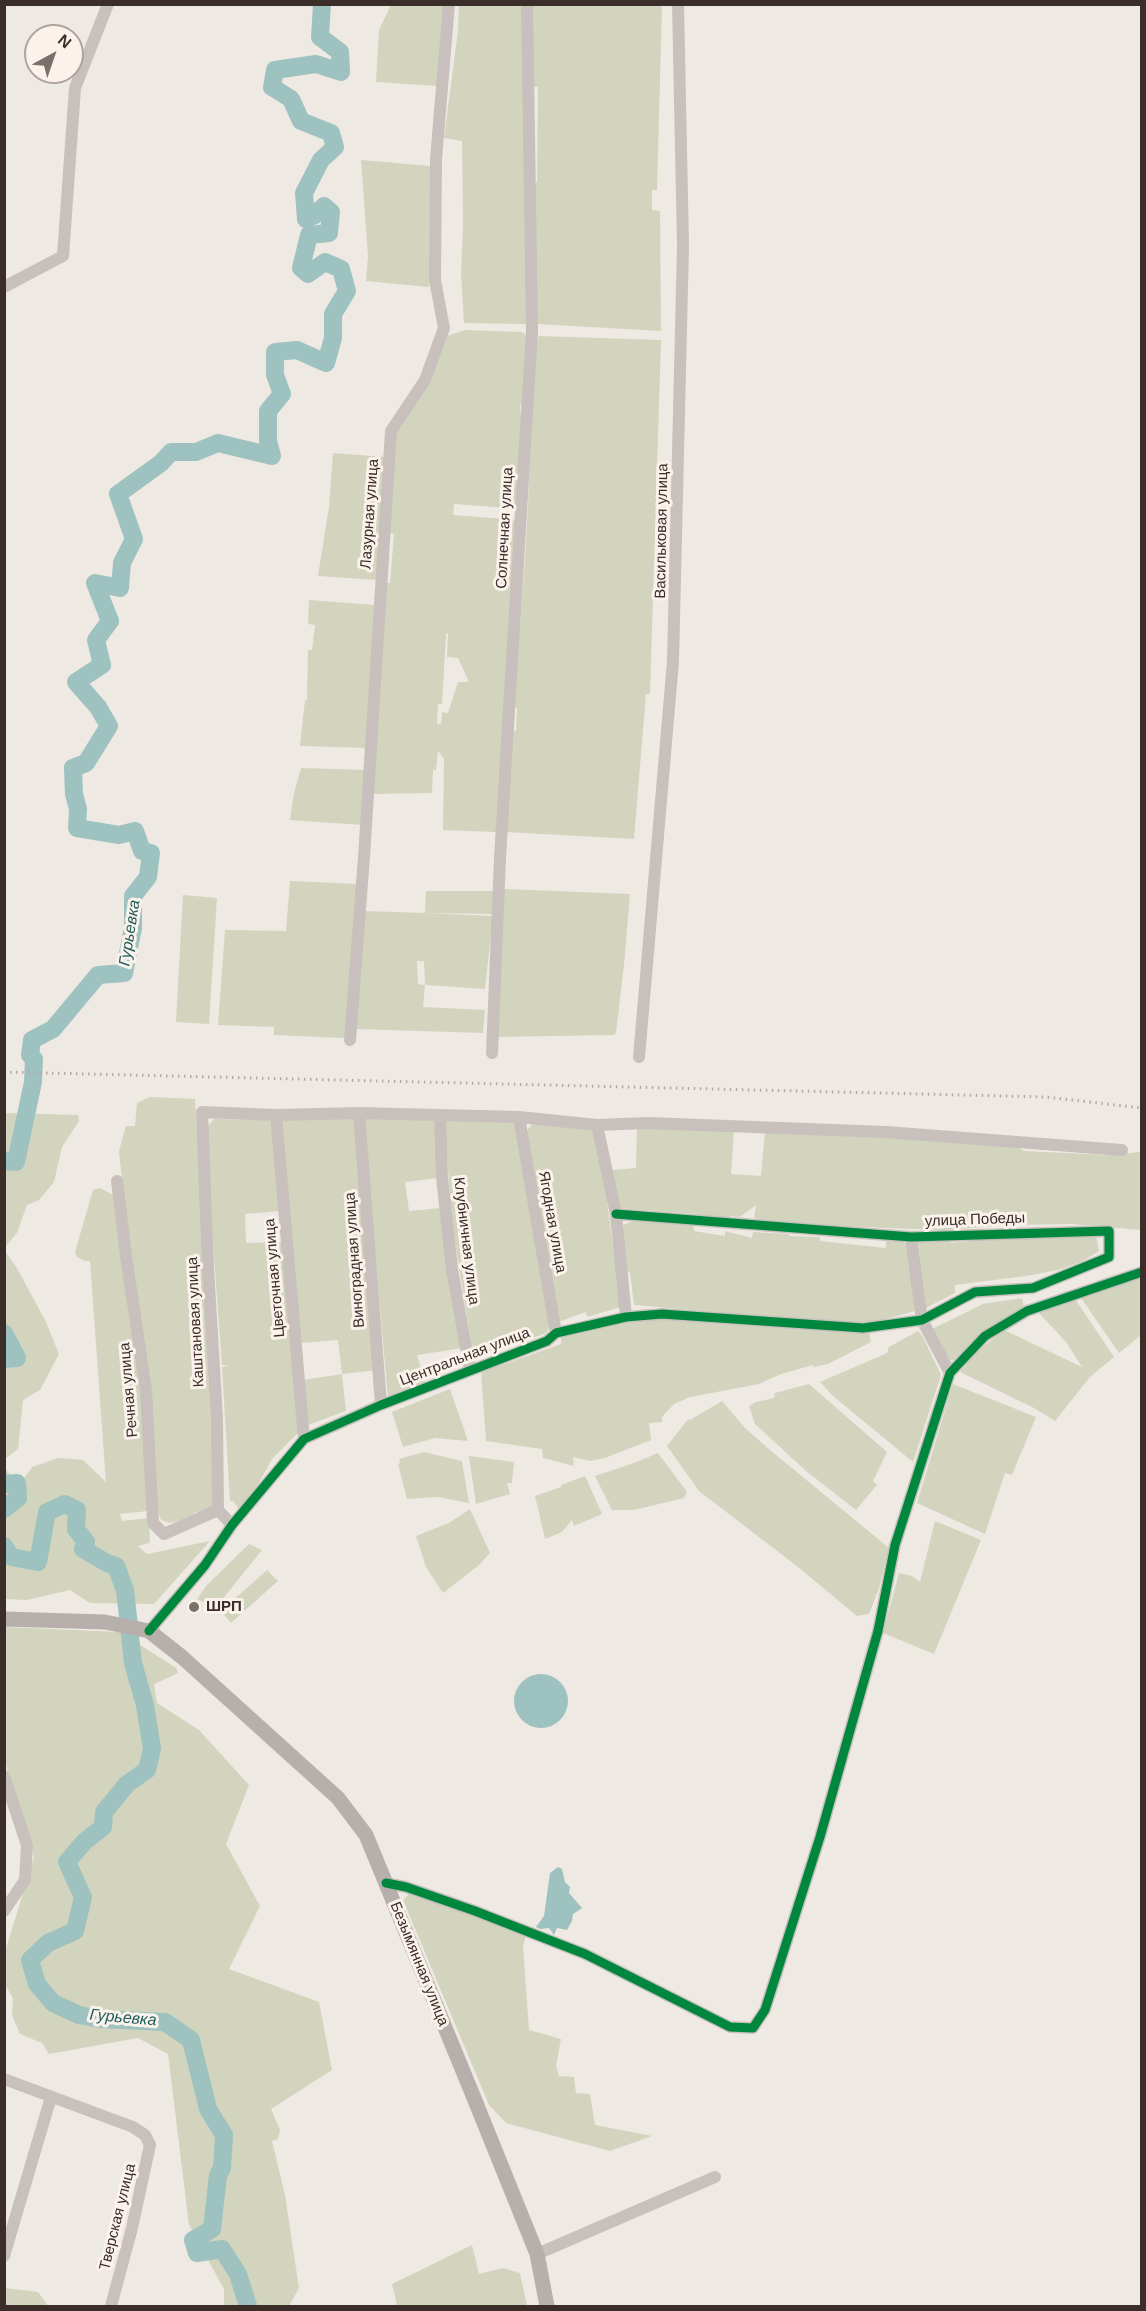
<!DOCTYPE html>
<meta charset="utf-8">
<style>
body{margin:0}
#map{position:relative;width:1146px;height:2311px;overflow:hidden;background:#efe9e4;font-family:Helvetica,sans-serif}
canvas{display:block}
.frame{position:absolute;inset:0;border:6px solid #3a2d2a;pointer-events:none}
.north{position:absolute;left:24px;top:24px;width:60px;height:60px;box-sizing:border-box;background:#fbf2eb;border:2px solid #aea39e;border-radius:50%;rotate:40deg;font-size:16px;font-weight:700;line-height:24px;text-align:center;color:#3a2d2a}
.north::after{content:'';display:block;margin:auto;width:21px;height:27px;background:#796f6b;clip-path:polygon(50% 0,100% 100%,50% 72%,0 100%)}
</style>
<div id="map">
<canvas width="1146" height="2311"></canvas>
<div class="frame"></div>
<div class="north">N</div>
</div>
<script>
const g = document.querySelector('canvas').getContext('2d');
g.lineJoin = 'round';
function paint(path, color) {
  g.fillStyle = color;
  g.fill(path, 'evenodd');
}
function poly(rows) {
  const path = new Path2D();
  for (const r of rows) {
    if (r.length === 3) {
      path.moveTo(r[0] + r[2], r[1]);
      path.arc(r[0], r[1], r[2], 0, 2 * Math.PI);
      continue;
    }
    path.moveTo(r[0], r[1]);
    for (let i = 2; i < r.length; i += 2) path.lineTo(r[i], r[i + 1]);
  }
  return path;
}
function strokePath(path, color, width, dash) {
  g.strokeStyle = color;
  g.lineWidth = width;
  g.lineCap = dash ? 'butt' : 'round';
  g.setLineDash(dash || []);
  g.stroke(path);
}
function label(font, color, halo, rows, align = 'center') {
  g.font = font + ' Helvetica,sans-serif';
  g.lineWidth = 6;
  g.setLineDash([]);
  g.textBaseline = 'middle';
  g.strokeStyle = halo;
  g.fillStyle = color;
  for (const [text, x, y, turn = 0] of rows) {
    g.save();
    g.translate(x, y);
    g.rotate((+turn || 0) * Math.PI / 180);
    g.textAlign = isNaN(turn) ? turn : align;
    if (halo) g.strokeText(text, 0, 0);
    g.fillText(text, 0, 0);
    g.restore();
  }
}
paint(poly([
 [391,5,444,5,437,86,376,82,379,30],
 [459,5,524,5,527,324,464,323,461,274,463,226,462,141,444,138,458,30],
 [531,5,662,5,657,190,652,190,652,210,660,211,661,331,537,324,535,182,537,182,538,87,532,87],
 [361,160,431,166,429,287,366,281,368,256],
 [465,330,522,332,527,336,525,404,520,405,522,427,519,509,454,504,453,515,519,520,497,832,443,830,444,759,438,751,436,770,433,770,432,793,373,794,387,583,390,583,394,534,390,533,394,433,430,383,447,336],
 [448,633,447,657,458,658,469,682,458,682,448,713,442,712,441,724,437,724,438,704,442,704,446,634],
 [539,336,661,340,650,694,646,694,634,839,505,832,513,731,516,731,517,708,514,707,526,543,536,343],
 [333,453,385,457,377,580,318,576,329,507],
 [309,600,375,605,368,748,300,746,305,700,307,700,308,650,312,650,315,625,308,624],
 [301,768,366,770,363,825,290,820,294,793],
 [290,881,359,884,347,1036,342,1038,274,1035,274,1027,218,1025,225,930,286,931],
 [504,889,630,894,624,965,616,1033,614,1035,491,1037],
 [426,891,493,891,493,914,425,913,493,916,485,989,425,985,423,1007,485,1010,483,1033,356,1029,365,911,425,913],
 [417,961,424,961,425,985,418,984],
 [183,895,217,898,209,1024,176,1022],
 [150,1097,195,1099,220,1507,194,1513,194,1517,170,1523,161,1520,158,1512,119,1151,126,1126,135,1126,137,1103],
 [5,1113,78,1115,79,1121,62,1147,54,1182,39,1200,27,1205,17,1233,5,1247],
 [352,1116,355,1120,378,1370,342,1374,338,1340,300,1343,280,1122,283,1118],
 [366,1117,435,1119,438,1178,405,1182,409,1211,442,1208,463,1348,417,1355,426,1385,388,1398,363,1121],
 [214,1119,269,1120,272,1124,280,1211,245,1214,246,1243,283,1242,298,1433,272,1459,255,1490,239,1509,233,1501,230,1501,222,1367,229,1366,222,1365,213,1244,207,1127],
 [444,1121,515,1121,550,1326,546,1333,474,1360,453,1230],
 [533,1123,558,1124,598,1132,621,1307,587,1317,586,1312,558,1322,525,1133],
 [637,1127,734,1128,731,1174,761,1176,765,1131,1013,1144,1024,1151,1108,1155,1141,1152,1141,1230,1071,1224,1010,1225,945,1230,885,1228,760,1222,760,1219,754,1218,756,1205,740,1217,730,1216,729,1222,697,1217,698,1214,618,1208,612,1170,636,1168],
 [100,1188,115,1196,139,1352,148,1511,120,1514,122,1521,149,1518,150,1543,138,1546,147,1554,210,1541,154,1604,90,1603,70,1590,27,1600,5,1599,4,1466,18,1487,32,1467,58,1458,83,1460,106,1482,90,1261,85,1261,77,1257,75,1252,93,1190],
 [642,1217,693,1224,694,1231,725,1236,725,1231,752,1238,753,1232,789,1234,789,1236,820,1237,820,1241,886,1248,886,1241,903,1242,908,1246,915,1311,863,1325,634,1305,630,1272,627,1272,622,1228,623,1225],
 [1096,1235,1099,1251,1083,1261,1058,1270,1026,1276,955,1285,955,1293,926,1308,918,1242,950,1240,951,1243,1022,1236],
 [4,1250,17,1268,46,1322,59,1354,40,1390,23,1400,18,1449,5,1459],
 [1141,1277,1141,1335,1119,1353,1081,1298],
 [1022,1298,1024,1309,958,1361,950,1360,932,1329,983,1304],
 [1075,1299,1114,1357,1090,1377,1055,1421,1034,1408,960,1372,978,1351,1004,1330,1082,1367,1066,1342,1038,1312],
 [653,1319,808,1330,869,1331,871,1342,828,1364,813,1367,813,1365,781,1374,759,1384,690,1397,674,1404,662,1417,662,1422,649,1423,651,1440,605,1458,590,1461,573,1457,574,1466,543,1458,542,1449,486,1441,481,1371,505,1364,561,1344,561,1338,577,1330],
 [918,1331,923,1337,941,1375,913,1462,833,1396,820,1382,887,1353,889,1347],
 [342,1374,346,1411,308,1425,303,1380],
 [809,1384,887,1452,873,1481,877,1485,856,1510,806,1471,755,1424,749,1406,756,1402,774,1398,775,1393],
 [953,1384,1036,1417,1012,1475,1005,1473,985,1534,917,1503],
 [450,1389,468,1441,435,1438,403,1447,392,1412],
 [722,1401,745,1428,770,1450,889,1548,879,1588,869,1614,857,1616,798,1567,699,1491,667,1446,688,1419,690,1420],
 [424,1452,462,1461,469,1503,438,1497,407,1499,398,1464,400,1463,399,1459],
 [658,1453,687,1492,684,1498,634,1510,612,1510,595,1476,634,1463],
 [469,1456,514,1462,512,1483,507,1483,510,1494,476,1504],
 [585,1476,602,1514,574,1526,572,1520,562,1532,545,1539,535,1496,561,1487,561,1485],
 [470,1509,490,1553,479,1565,443,1593,426,1567,416,1536,449,1523],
 [935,1521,981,1540,934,1654,883,1633,899,1573,912,1576,920,1582],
 [249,1544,262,1550,225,1596,213,1607,197,1599,206,1586],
 [267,1570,278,1581,231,1623,221,1611],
 [5,1627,120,1632,176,1668,178,1673,154,1684,157,1703,199,1730,249,1785,226,1844,260,1906,229,1969,319,2002,332,2070,271,2109,280,2130,278,2139,272,2141,285,2195,299,2288,289,2306,224,2306,224,2289,189,2225,168,2054,138,2038,49,2054,42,2043,20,2034,12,2015,13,1998,5,1985,5,1952,34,1857,31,1844,26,1838,5,1761],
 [410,1893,526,1935,523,1946,529,2030,561,2039,556,2066,559,2076,574,2077,576,2093,590,2094,595,2125,652,2136,610,2151,506,2123,489,2105,403,1900],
 [472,2245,479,2274,503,2268,520,2273,527,2306,397,2306,392,2284],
 [5,2288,38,2292,48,2306,5,2306]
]), '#d2d4be');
paint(poly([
 [541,1701,27],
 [558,1867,562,1869,565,1882,570,1887,569,1893,582,1908,573,1914,572,1921,567,1930,557,1928,554,1935,549,1928,540,1929,536,1927,544,1916,550,1873]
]), '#9ec2bf');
strokePath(poly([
 [4,1161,16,1162,33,1082,34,1059,30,1055,32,1040,53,1029,98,975,124,973,133,928,133,896,148,877,151,853,142,851,135,831,119,835,77,828,78,809,74,794,73,768,86,763,109,726,98,707,76,682,102,665,96,640,110,621,95,583,120,588,122,563,134,539,118,494,161,463,171,452,196,452,218,443,272,456,268,441,268,411,282,394,275,375,275,352,297,350,326,363,333,338,333,314,347,291,341,269,325,262,308,274,301,268,309,235,329,233,331,212,324,206,315,215,306,219,304,193,321,160,335,147,331,133,301,121,291,99,272,87,275,70,316,64,341,72,340,52,320,37,322,4],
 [4,1333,17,1358,4,1359],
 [4,1484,17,1483,18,1498,4,1509],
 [4,1546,11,1557,38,1562,47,1512,65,1504,77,1510,76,1529,86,1542,83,1549,107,1563,116,1566,125,1590,133,1663,145,1705,152,1749,147,1770,127,1784,104,1812,103,1827,84,1842,67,1862,83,1897,75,1931,48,1943,30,1960,37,1984,53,2003,79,2015,101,2019,165,2022,191,2040,208,2109,224,2135,222,2168,218,2175,212,2229,193,2240,197,2253,222,2249,238,2274,248,2306]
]), '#9ec2bf', 18);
strokePath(poly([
 [4,287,63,256,75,88,108,4],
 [350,1040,364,857,391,431,425,380,444,328,435,280,436,159,449,4],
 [492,1053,500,858,532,331,527,4],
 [639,1057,673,661,683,246,678,4],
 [359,1113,381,1405],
 [276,1115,304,1439],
 [440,1116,442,1177,452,1269,470,1370],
 [519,1117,556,1333],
 [597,1125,616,1214,626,1317],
 [117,1181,126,1256,146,1390,153,1523,164,1534,218,1510],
 [911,1237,922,1320,950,1373],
 [232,1525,218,1510,217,1418,208,1268,202,1112,276,1115,359,1113,519,1117,597,1125,648,1123,886,1132,1122,1150],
 [149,1631,205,1565,232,1525,304,1439,381,1405,547,1341,556,1333,626,1317,662,1314,863,1328,922,1320,975,1292,1033,1288,1109,1257,1109,1231,911,1237,616,1214],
 [4,1776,27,1845,25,1880,4,1911],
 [386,1883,406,1887,475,1911,585,1954,730,2027,753,2028,765,2010,820,1837,878,1631,895,1545,950,1373,985,1336,1027,1311,1142,1272],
 [4,2079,133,2127,145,2135,150,2145,132,2228,111,2306],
 [537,2254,715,2177],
 [4,2256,51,2097]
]), '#c8c0bc', 12);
strokePath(poly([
 [4,1619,105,1622,149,1631,182,1657,338,1798,366,1835,474,2098,537,2254,547,2306]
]), '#b7afab', 15);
strokePath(poly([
 [4,1072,1046,1097,1142,1108]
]), '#b0aaa7', 3, [1.5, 4.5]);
strokePath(poly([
 [149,1631,205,1565,232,1525,304,1439,381,1405,547,1341,556,1333,626,1317,662,1314,863,1328,922,1320,975,1292,1033,1288,1109,1257,1109,1231,911,1237,616,1214],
 [386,1883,406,1887,475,1911,585,1954,730,2027,753,2028,765,2010,820,1837,878,1631,895,1545,950,1373,985,1336,1027,1311,1142,1272]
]), '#00873e', 9);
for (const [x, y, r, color] of [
 [194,1607,6,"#796f6b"]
]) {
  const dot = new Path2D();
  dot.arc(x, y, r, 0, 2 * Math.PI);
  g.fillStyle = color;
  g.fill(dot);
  strokePath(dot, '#fbf2eb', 2);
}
label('15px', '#3a2d2a', '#fbf2eb', [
 ["Лазурная улица",370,514,-86],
 ["Солнечная улица",505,528,-87],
 ["Васильковая улица",662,531,-89],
 ["улица Победы",975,1220,-2],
 ["Ягодная улица",552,1222,80],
 ["Клубничная улица",466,1241,83],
 ["Виноградная улица",355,1260,-94],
 ["Цветочная улица",275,1278,-95],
 ["Каштановая улица",196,1322,-93],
 ["Центральная улица",465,1357,-21],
 ["Речная улица",129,1390,-95],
 ["Безымянная улица",419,1964,68],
 ["Тверская улица",118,2217,-76]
]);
label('bold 15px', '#3a2d2a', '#fbf2eb', [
 ["ШРП",206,1607]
], 'left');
label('italic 16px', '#1d5d5b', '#fbf2eb', [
 ["Гурьевка",130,933,-81],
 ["Гурьевка",123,2018,5]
]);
</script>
